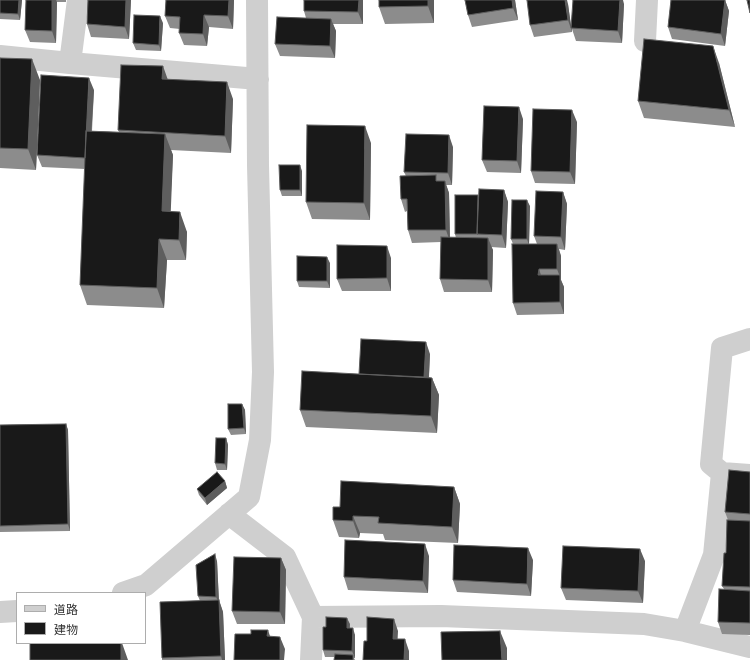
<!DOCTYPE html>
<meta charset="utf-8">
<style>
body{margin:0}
#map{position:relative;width:750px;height:660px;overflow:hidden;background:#fff;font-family:Barlow,"Noto Sans JP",sans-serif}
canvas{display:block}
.legend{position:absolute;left:16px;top:592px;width:130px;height:52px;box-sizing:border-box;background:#fff;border:1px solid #adadad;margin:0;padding:5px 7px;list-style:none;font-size:12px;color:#323232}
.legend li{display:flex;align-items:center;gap:8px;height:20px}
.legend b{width:20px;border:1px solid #adadad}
</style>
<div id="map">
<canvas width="750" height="660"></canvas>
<ul class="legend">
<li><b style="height:5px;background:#cfcfcf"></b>道路</li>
<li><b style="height:11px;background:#191919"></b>建物</li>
</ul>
</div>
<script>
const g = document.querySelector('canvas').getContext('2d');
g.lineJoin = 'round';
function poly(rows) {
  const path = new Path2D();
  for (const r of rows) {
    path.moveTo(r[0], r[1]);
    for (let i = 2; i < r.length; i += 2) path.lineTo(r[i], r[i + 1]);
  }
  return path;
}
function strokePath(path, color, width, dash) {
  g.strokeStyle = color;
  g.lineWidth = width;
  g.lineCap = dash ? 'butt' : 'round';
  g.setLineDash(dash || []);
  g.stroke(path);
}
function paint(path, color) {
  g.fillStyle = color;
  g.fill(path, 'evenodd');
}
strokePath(poly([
 [645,41,647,0],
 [0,56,70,63,258,79],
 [70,63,78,0],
 [722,473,711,464,722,348,750,339],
 [229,514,285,557,313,617,311,660],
 [123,593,146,585,249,497,260,440,263,372,258,165,257,0],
 [0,612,17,611],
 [313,617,441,616,644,624,685,631,750,647],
 [685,631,714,555,722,473,750,475]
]), '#cfcfcf', 22);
paint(poly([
 [0,0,22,0,20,20,0,19],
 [26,0,66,0,66,2,57,2,56,43,30,42,25,30],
 [88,0,131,0,129,39,91,37,87,24],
 [166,0,234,0,233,29,209,27,207,46,184,45,179,33,180,29,170,28,165,16],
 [304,0,363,0,363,24,333,24,336,31,335,58,280,56,275,44,306,18,304,11],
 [379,0,434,0,434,23,385,24,379,7],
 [465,0,515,0,518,20,472,27,468,15],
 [671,0,725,0,729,11,725,46,672,39,668,27],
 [568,4,571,27,624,4,622,43,576,41,572,29,572,32,534,37,530,25],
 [163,23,161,51,136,50,133,43],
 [0,58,40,80,36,170,0,168],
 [719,63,735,127,644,118,638,101],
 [167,79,233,99,231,153,171,150,173,155,170,211,187,232,186,260,167,260,164,308,87,305,80,285,85,169,42,167,37,155,94,90,92,131,119,132,118,130],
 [523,119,521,173,487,172,482,160],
 [577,122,575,184,535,183,531,171],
 [371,143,370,220,312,219,306,202],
 [453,147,452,185,446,185,449,193,450,238,456,238,455,234,478,195,478,197,504,190,508,202,506,248,491,247,493,250,492,292,444,292,440,279,441,242,412,243,408,230,407,211,405,212,401,199,406,176,404,172],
 [302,171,302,196,282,196,280,190],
 [563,192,567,204,565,250,559,249,561,256,561,280,564,287,564,314,517,315,513,303,513,244,511,239,530,206,529,244,537,244,534,236],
 [391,258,391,291,342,291,337,279],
 [330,263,330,288,299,287,297,281],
 [430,354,429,377,432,378,439,395,437,433,306,427,300,410,359,374],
 [242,404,245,410,246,434,231,435,228,429],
 [66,424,68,430,70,531,0,532,0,425],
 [226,438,228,445,227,470,217,470,215,463],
 [750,472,750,635,722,634,718,622,724,589,722,586,726,553,728,520,725,512],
 [225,481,227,488,207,505,199,495,197,489],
 [454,487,460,504,458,543,385,540,383,534,360,533,359,538,339,537,333,520,340,507],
 [429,556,428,593,348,590,344,577],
 [281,558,286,570,285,624,237,624,232,611],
 [533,560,531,596,457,592,453,580],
 [217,561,219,600,223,612,225,660,162,660,162,658,200,601,198,596],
 [645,561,643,603,566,600,561,588],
 [350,624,350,628,355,635,355,658,354,658,355,660,334,660,335,657,325,657,323,650]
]), '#8c8c8c');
paint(poly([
 [19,0,22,0,20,20,18,14],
 [52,0,56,0,57,2,56,43,52,31],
 [126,0,131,0,129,39,125,27],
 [229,0,234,0,233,29,228,16],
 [359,0,363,0,363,24,358,12],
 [428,0,434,0,434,23,428,6],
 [512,0,515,0,518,20,513,8],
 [565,0,567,0,568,4,572,32,568,20],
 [620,0,623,0,624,4,622,43,618,31],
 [725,0,729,11,725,46,721,34],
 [204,15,209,27,207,46,203,34],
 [160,16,163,23,161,51,159,45],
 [331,19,336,31,335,58,330,46],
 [713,46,719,63,735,127,729,110],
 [32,59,40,80,36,170,28,149],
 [163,66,169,83,162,79],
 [89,78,94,90,89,170,85,158],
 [227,82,233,99,231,153,225,136],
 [519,107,523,119,521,173,517,161],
 [572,110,577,122,575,184,570,172],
 [365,126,371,143,370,220,364,203],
 [165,134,173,155,170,231,162,211],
 [449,135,453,147,452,185,448,173],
 [300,165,302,171,302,196,300,190],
 [445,181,449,193,450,242,446,230],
 [504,190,508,202,506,248,502,235],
 [563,192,567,204,565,250,561,237],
 [527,200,530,206,529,245,527,239],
 [180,212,187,232,186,260,179,240],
 [488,238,493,250,492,292,488,280],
 [159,239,167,260,164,308,157,288],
 [557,244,561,256,561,280,564,287,564,314,560,302,560,277,557,269],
 [387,246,391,258,391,291,387,278],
 [327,257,330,263,330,288,327,281],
 [539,269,543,281,538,275],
 [426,342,430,354,428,393,424,380],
 [432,378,439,395,437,433,431,416],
 [242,404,245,410,246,434,244,428],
 [66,424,68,430,70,531,68,524],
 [226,438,228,445,227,470,225,464],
 [225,481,227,488,207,505,205,498],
 [454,487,460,504,458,543,452,527],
 [353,516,360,533,359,538,353,521],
 [425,544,429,556,428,593,423,581],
 [528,548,533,560,531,596,527,584],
 [640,549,645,561,643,603,638,591],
 [215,554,217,561,219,603,216,597],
 [281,558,286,570,285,624,280,612],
 [219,600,223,612,225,660,222,660,221,656],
 [347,618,350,624,349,635,347,628],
 [394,619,398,631,397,651,393,639],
 [353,628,355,635,355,658,352,651],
 [268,630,272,642,267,636],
 [500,631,507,648,507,660,502,660],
 [280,637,285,649,284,660,280,660],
 [405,639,409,651,409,660,404,660],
 [121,643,122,643,128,660,121,660]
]), '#5e5e5e');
const building = poly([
 [0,0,19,0,18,14,0,13,0,0],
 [26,0,52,0,52,31,25,30,26,0],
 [88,0,126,0,125,27,87,24,88,0],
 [166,0,229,0,228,16,204,15,203,34,179,33,180,17,165,16,166,0],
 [304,0,359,0,358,12,304,11,304,0],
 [379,0,428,0,428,6,379,7,379,0],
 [465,0,512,0,513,8,468,15,465,0],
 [527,0,565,0,568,20,530,25,527,0],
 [573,0,620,0,618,31,571,28,573,0],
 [671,0,725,0,721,34,668,27,671,0],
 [747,0,750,0,750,13,747,0],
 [134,15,160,16,159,45,133,43,134,15],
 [277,17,331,19,330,46,275,44,277,17],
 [644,39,713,46,729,110,638,101,644,39],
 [0,58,32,59,28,149,0,148,0,58],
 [121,65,163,66,162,79,227,82,225,136,118,130,121,65],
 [41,75,89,78,85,158,37,155,41,75],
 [484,106,519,107,517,161,482,160,484,106],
 [533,109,572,110,570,172,531,171,533,109],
 [307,125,365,126,364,203,306,202,307,125],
 [86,131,165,134,162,211,180,212,179,240,159,239,157,288,80,285,86,131],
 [406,134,449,135,448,173,404,172,406,134],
 [279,165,300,165,300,190,280,190,279,165],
 [436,175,436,181,445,181,446,230,408,230,407,199,401,199,400,176,436,175],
 [479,189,504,190,502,235,477,234,479,189],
 [536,191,563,192,561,237,534,236,536,191],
 [455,195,478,195,477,234,478,234,455,234,455,195],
 [512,200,527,200,527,239,511,239,512,200],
 [441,237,488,238,488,280,440,279,441,237],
 [512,244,557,244,557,269,539,269,538,275,560,275,560,302,513,303,512,244],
 [337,245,387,246,387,278,337,279,337,245],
 [297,256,327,257,327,281,297,281,297,256],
 [361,339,426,342,424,377,359,374,361,339],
 [302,371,432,378,431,416,300,410,302,371],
 [228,404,242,404,244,428,228,429,228,404],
 [66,424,68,524,0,526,0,425,66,424],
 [216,438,226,438,225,464,215,463,216,438],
 [729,470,750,472,750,514,725,512,729,470],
 [217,472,225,481,205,498,197,489,217,472],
 [341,481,454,487,452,527,378,523,379,517,353,516,353,521,333,520,333,507,340,507,341,481],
 [727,520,750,521,750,587,722,586,724,553,726,553,727,520],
 [345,540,425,544,423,581,344,577,345,540],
 [454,545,528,548,527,584,453,580,454,545],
 [563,546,640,549,638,591,561,588,563,546],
 [215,554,216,597,198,596,196,565,215,554],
 [234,557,281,558,280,612,232,611,234,557],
 [719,589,750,591,750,623,718,622,719,589],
 [219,600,221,656,162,658,160,602,219,600],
 [326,617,347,618,347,628,353,628,352,651,323,650,323,627,326,627,326,617],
 [367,617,394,619,393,639,405,639,404,660,363,660,364,641,367,641,367,617],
 [251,630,268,630,267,636,280,637,280,660,234,660,235,634,251,634,251,630],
 [500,631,502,660,442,660,441,632,500,631],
 [30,643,121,643,121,660,30,660,30,643],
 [335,654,353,655,353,660,334,660,335,654]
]);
paint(building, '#191919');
strokePath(building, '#5e5e5e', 1);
</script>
